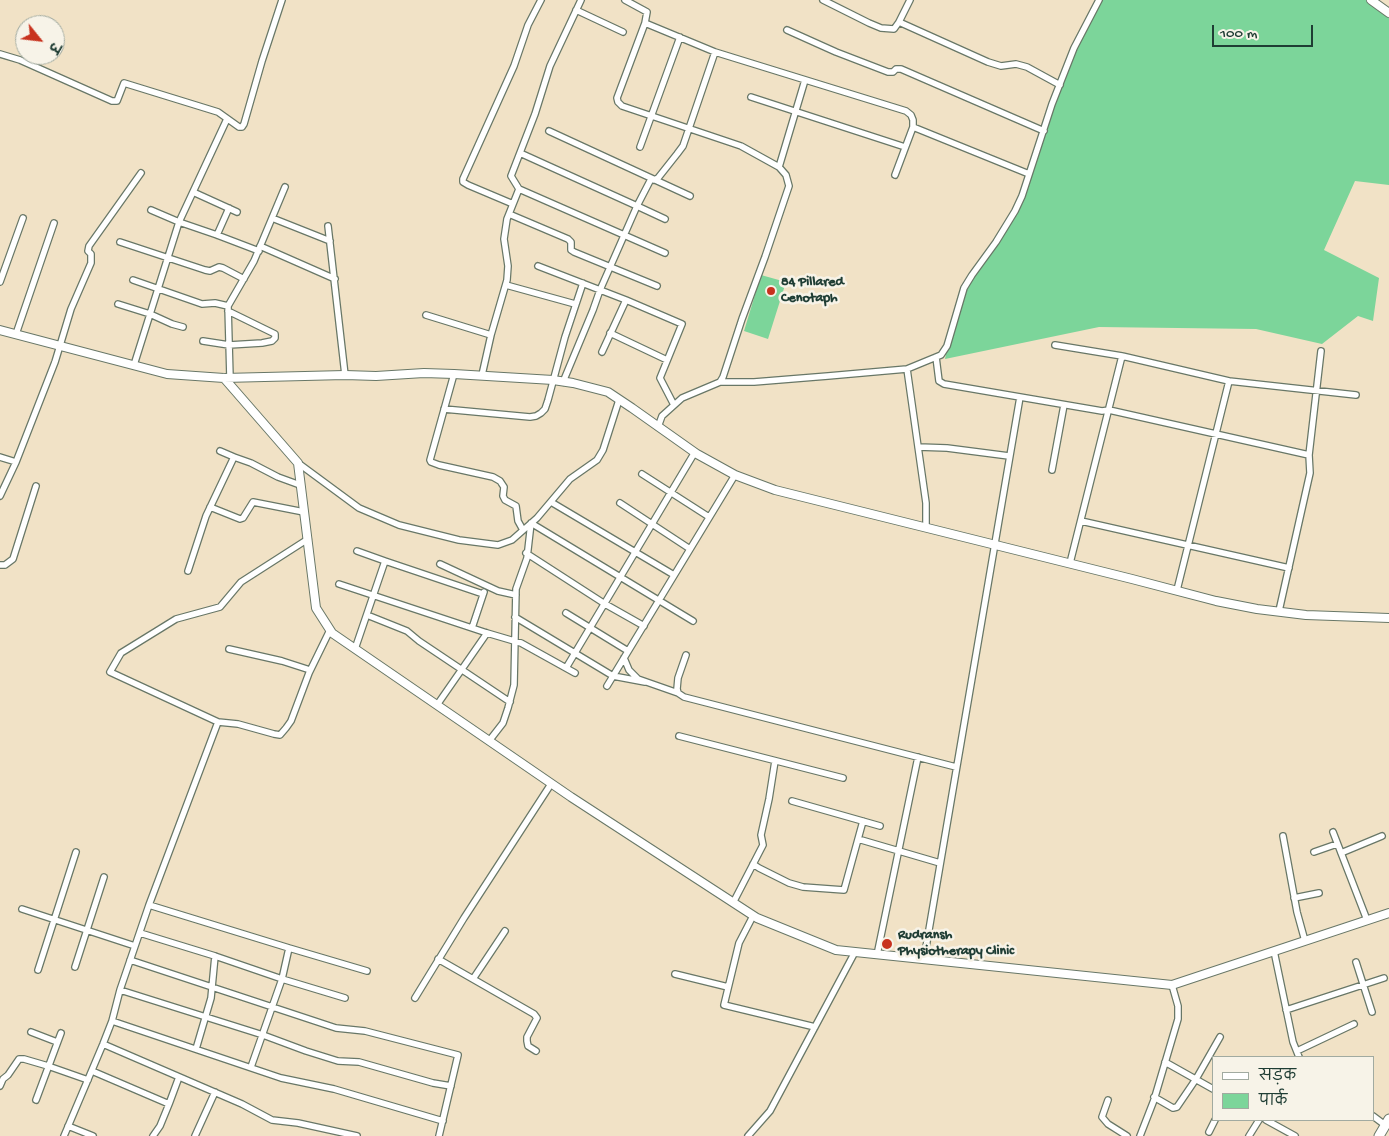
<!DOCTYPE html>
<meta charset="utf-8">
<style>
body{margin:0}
#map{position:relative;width:1389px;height:1136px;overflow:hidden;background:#f1e2c6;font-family:"Gochi Hand","Playpen Sans Deva",sans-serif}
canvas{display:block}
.legend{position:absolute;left:1212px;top:1056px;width:162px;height:65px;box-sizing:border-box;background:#f7f3e8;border:1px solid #a1aaa0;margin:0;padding:6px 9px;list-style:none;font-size:15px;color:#1f3d34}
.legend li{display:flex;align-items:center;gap:10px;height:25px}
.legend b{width:25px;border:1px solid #a1aaa0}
.north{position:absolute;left:15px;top:15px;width:50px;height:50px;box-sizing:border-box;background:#f7f3e8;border:1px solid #a1aaa0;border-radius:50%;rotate:119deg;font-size:14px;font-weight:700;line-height:20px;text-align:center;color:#1f3d34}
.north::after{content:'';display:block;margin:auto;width:18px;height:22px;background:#c8321e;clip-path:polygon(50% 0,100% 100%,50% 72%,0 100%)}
.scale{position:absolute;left:1212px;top:25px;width:101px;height:22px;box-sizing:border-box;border:2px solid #1f3d34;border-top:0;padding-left:6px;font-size:15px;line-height:18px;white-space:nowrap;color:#1f3d34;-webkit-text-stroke:4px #f7f3e8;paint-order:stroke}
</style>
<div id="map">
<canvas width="1389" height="1136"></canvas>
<ul class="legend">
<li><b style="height:6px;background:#fff"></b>सड़क</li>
<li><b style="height:14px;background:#7cd59a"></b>पार्क</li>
</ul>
<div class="north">उ</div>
<div class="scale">100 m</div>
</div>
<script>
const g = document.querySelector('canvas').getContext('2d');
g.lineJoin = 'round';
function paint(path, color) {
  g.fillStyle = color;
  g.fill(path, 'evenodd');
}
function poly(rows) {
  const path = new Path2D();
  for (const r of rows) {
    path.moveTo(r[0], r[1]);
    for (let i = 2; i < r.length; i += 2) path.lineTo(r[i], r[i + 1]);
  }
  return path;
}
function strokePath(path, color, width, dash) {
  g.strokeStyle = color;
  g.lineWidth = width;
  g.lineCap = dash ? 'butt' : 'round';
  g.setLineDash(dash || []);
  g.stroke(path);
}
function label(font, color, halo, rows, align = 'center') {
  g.font = font + ' "Gochi Hand",sans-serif';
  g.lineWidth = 5;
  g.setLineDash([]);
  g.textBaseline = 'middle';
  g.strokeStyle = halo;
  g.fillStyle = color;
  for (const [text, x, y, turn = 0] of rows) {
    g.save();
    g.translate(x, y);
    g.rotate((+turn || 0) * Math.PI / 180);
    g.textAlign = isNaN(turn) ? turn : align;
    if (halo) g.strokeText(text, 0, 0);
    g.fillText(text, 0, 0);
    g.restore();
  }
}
paint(poly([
 [1101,0,1371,0,1389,14,1389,185,1355,181,1324,250,1379,278,1373,321,1358,316,1322,344,1256,329,1099,327,945,359,953,319,968,280,1020,205,1038,156,1057,93,1083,31],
 [761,275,786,282,768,339,744,331]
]), '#7cd59a');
const minor = poly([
 [581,0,550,66,535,114,511,176,519,189,665,253],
 [625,0,647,12,645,23,617,98,618,102,622,106,741,146,779,167,786,175,789,186,765,257,742,319,723,377,720,382,682,398,662,416,658,427],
 [823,0,869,23,881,28,894,29,899,22,910,0],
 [576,10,623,32],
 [899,22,988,62,1001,66,1016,64,1027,67,1060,85],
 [645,23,715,52,906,111,911,115,913,120,913,127,895,175],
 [787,30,836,52,888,72,893,72,896,69,901,69,1044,131],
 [0,54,20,60,112,101,117,101,124,83,218,112,239,127,242,127,244,124,262,61,282,0],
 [751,97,905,147],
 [913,127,1029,174],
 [549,131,690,196],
 [640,147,680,37],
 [520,153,637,206,600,290,593,310,563,382],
 [779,167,805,80],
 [651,179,637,206,665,219],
 [654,180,658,178,677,154,683,146,715,52],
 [193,192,237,212],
 [513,204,468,185,463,182,463,179,514,66,528,25,541,0],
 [151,210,179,222,217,235,259,251],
 [509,214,568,239,571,242,571,250,574,252,657,286],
 [272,218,330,241],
 [328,226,345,375],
 [217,235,229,208],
 [120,242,205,270,210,271,219,267,223,268,244,279],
 [260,246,335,279],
 [538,266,626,300,682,324,660,378,674,405],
 [133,280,202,304,215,303,228,306],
 [0,282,23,218],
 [506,285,575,304],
 [118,304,150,314,172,324,183,327],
 [426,315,491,335],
 [610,333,667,360],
 [16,334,54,223],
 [203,341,229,345,262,343,272,341,275,338,275,334,228,311],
 [1055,345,1122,356,1229,381,1356,395],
 [602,352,626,300],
 [936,357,939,381,944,384,1102,411,1109,410,1309,455],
 [134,365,179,222,227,119],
 [454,374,430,460,431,462,439,465,493,477,500,481,504,487,503,496,505,500,516,506,518,521,523,530],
 [482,375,491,335,507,280,508,266,504,239,507,219,519,189],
 [230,378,228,306,254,261,285,187],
 [720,382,754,382,828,376,907,369],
 [444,409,530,417,536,416,541,413,545,409,548,400,565,337,583,283],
 [918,447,947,448,1009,456],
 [220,451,234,457],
 [0,457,16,462],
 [298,463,359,508,399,525,459,540,498,545,512,540,537,518,570,479,597,460,603,450,619,400],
 [1052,470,1064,405],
 [642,474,709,517],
 [0,496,16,462,55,362,71,309,91,263,91,254,88,251,89,246,141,173],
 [551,502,674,575],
 [620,503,690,549],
 [210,507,240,519,243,518,253,502,304,512],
 [1081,521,1289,568],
 [926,527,926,503,907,369,941,355,947,346,964,288,972,275,996,242,1015,211,1022,196,1052,104,1074,48,1099,0],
 [308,539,241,582,220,607,176,619,121,653,110,672,218,722,238,724,274,734,280,735,286,728,291,721,309,673,330,630],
 [357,551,385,561],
 [526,553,605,604,644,626],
 [1070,563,1122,356],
 [440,564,498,591,516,595],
 [0,565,5,565,13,559,36,486],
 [188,571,206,516,234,457,251,463,278,477,300,485],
 [339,584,487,633,521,643,575,673],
 [1177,590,1229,381],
 [1279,611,1310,473,1309,455,1321,351],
 [566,613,628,651],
 [367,615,407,631,419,641,510,702],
 [515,617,613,676,645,682],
 [472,628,484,592],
 [229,649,282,661,310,670],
 [355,649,385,561,483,594],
 [686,655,678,678,677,689,678,693,684,697,956,767],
 [624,658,629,670,638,679,678,693],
 [566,668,695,452],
 [607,686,735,475],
 [437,705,487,633],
 [679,736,843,778],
 [489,741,503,723,508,708,514,685,516,589,527,558,531,523,693,621],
 [792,801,880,826],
 [1333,832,1367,920],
 [1283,836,1297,912,1305,941],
 [858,839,940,863],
 [1314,852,1337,844],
 [1341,853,1382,836],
 [753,864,759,868,789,883,803,887,844,890,863,821],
 [1294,898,1319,893],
 [733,903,763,845,761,835,769,799,775,761],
 [149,905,289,948],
 [22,909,135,946],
 [753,916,739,943,724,1005,815,1027],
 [140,933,215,956,282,979,345,998],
 [1274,951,1293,1042,1299,1057],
 [877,955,918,757],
 [438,959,534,1014,537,1018,527,1037,527,1041,528,1046,536,1051],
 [924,959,1020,397],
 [130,960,336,1028,365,1031,458,1055,439,1136],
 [1356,962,1372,1012],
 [75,967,104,877],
 [38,970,76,852],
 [675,974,728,987],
 [473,979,505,931],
 [120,990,263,1035,306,1051,338,1061,359,1062,433,1083,451,1086],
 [415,998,464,918,551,784],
 [1286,1010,1384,978],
 [112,1021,281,1078,334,1089,443,1121],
 [31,1032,57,1042],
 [103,1044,242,1104,272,1120,298,1123,357,1136],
 [196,1049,211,998,215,956],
 [1297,1051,1354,1024],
 [1165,1062,1213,1089],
 [251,1067,282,979,289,948,367,971],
 [92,1071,169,1104,179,1077],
 [0,1086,3,1079,8,1075,19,1059,24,1059,48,1066,88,1080],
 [1154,1097,1173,1108,1177,1107,1196,1079,1220,1037],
 [36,1100,61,1033],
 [1108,1100,1102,1117,1108,1124,1127,1136],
 [1373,1116,1385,1125],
 [1266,1120,1295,1136],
 [68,1126,93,1136],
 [1209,1132,1215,1120],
 [64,1136,103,1044,112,1021,120,990,149,905,218,722],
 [153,1136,160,1126,169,1104],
 [195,1136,215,1092],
 [748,1136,770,1111,855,952],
 [1140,1136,1154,1100,1178,1019,1178,1006,1172,985],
 [1249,1136,1259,1120]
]);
const tertiary = poly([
 [1371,0,1389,13],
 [0,330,167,374,224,378,345,375,376,376,424,373,454,374,553,380,573,383,608,392,632,408,697,454,735,475,775,490,1132,579,1216,601,1257,609,1306,615,1389,618],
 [224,378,298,463,316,608,332,633,571,797,757,918,836,950,1172,985,1389,913]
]);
const primary = poly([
 [1379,1136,1389,1119]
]);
strokePath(minor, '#687767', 8);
strokePath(tertiary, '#687767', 10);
strokePath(primary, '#687767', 11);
strokePath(minor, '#fff', 5.5);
strokePath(tertiary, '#fff', 8);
strokePath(primary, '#fff', 9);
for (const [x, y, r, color] of [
 [771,291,5,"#c8321e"],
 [887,944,6,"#c8321e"]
]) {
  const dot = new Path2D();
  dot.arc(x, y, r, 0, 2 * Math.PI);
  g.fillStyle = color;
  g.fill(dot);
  strokePath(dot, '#f7f3e8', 2);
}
label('bold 14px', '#1f3d34', '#f7f3e8', [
 ["84 Pillared",781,283],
 ["Cenotaph",781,299],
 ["Rudransh",898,936],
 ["Physiotherapy Clinic",898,952]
], 'left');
</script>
